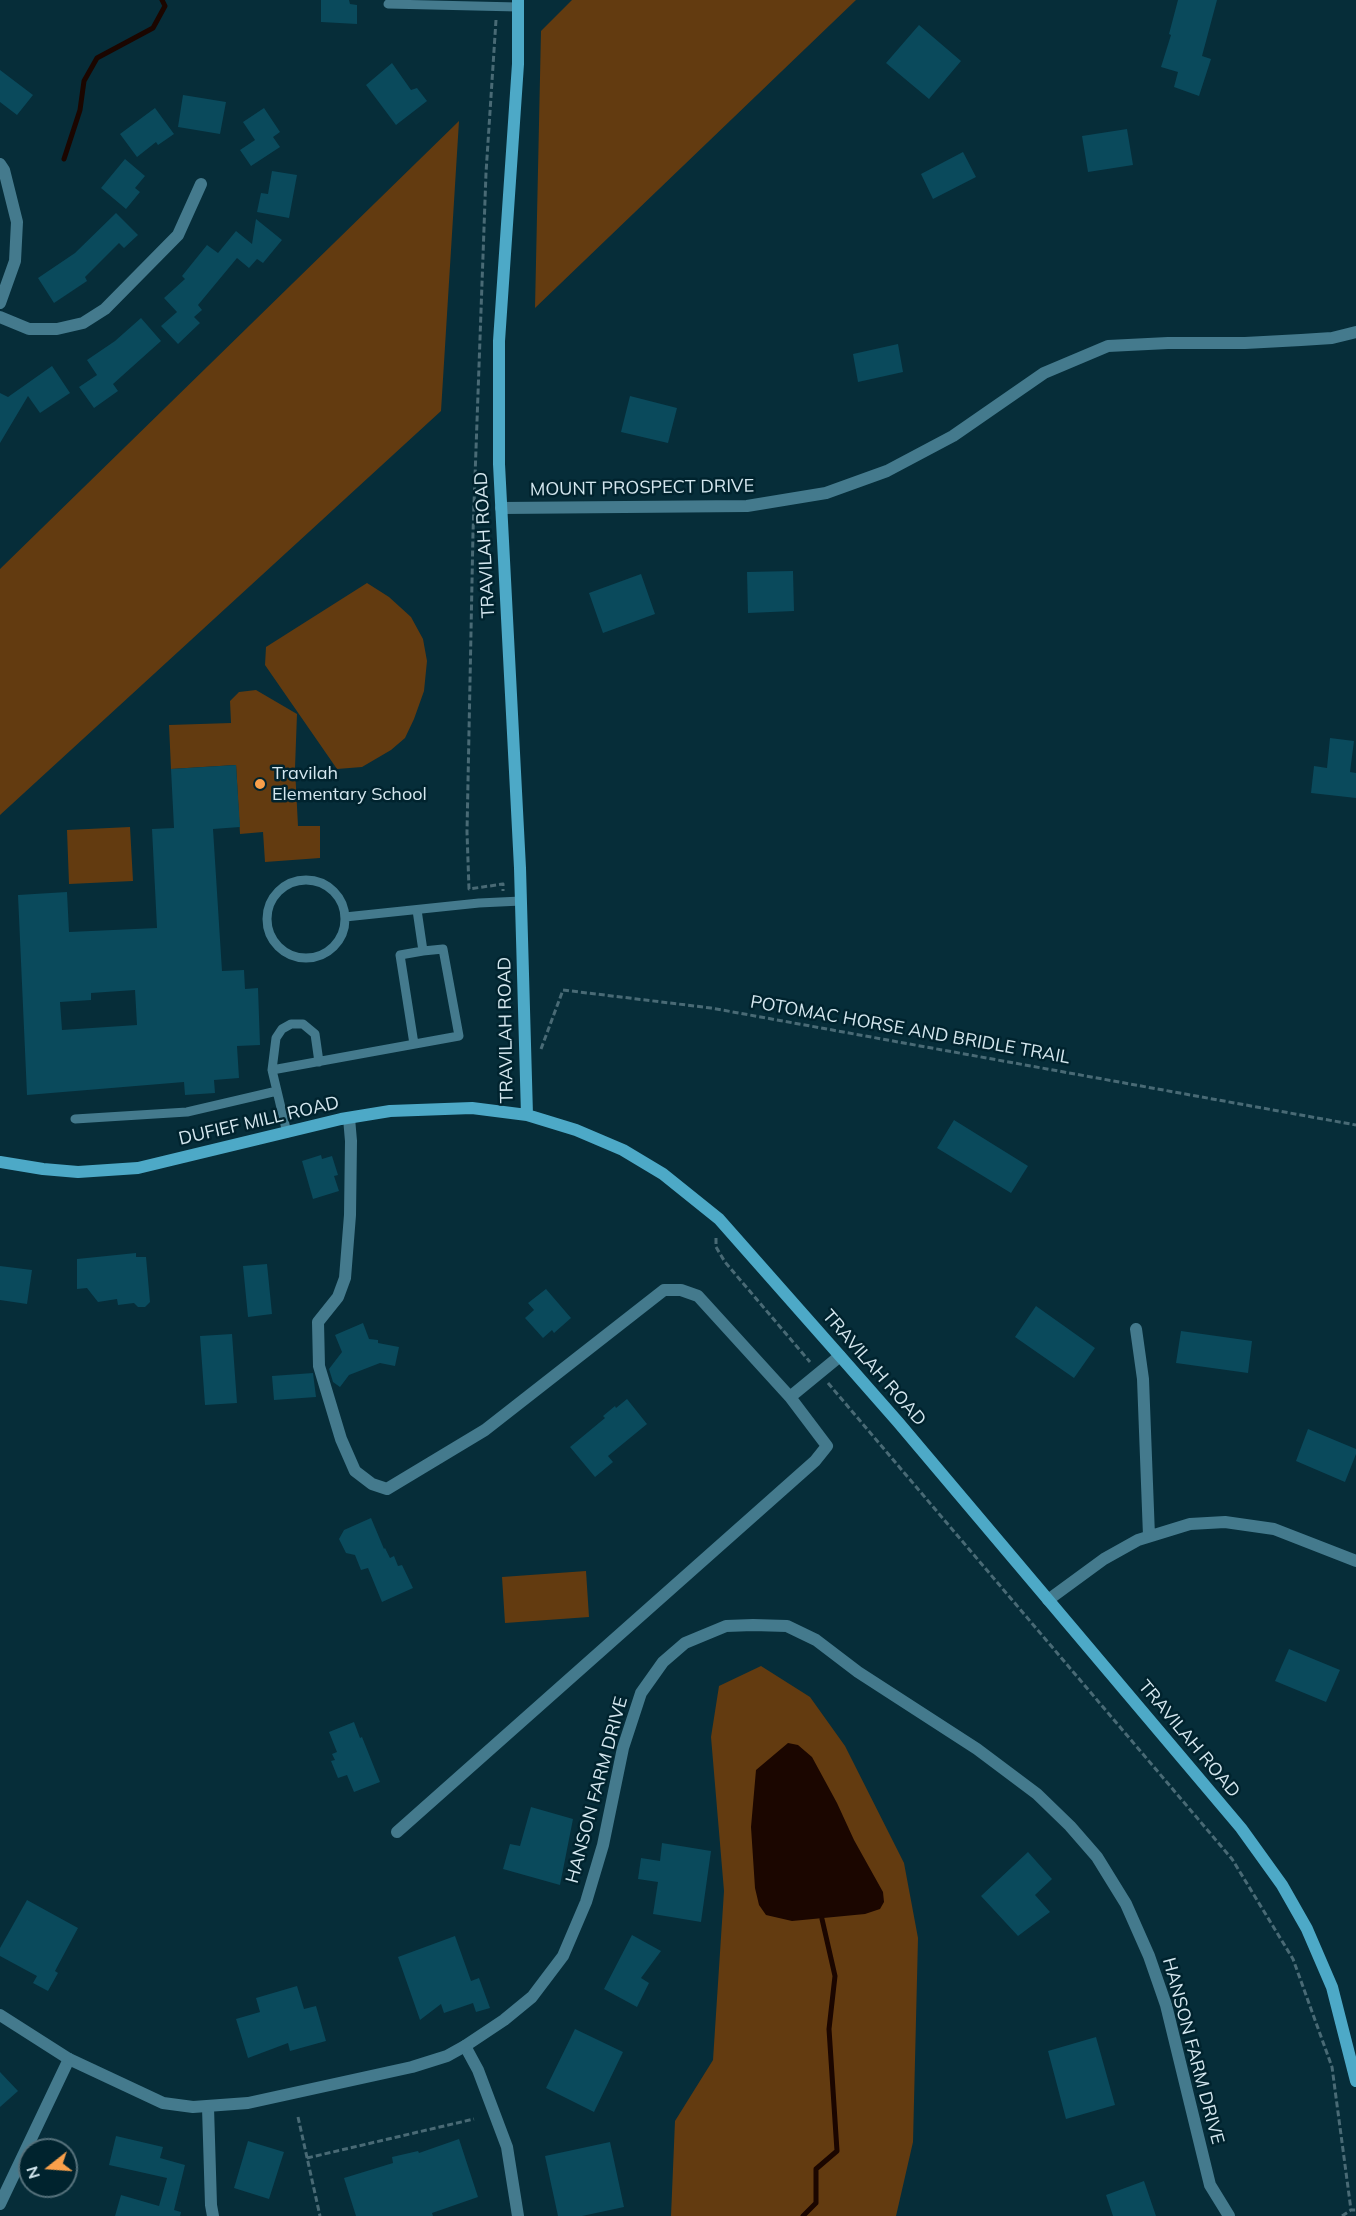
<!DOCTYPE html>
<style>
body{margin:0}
#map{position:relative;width:1356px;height:2216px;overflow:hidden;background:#062d39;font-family:Mulish,sans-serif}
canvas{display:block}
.north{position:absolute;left:18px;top:2138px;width:60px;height:60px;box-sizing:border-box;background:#00232e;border:2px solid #55717b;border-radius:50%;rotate:253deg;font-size:16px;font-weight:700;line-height:24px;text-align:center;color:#d4e7ef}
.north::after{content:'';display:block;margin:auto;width:21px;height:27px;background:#f8a04b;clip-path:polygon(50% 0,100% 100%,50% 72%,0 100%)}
</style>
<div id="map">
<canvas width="1356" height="2216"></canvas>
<div class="north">N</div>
</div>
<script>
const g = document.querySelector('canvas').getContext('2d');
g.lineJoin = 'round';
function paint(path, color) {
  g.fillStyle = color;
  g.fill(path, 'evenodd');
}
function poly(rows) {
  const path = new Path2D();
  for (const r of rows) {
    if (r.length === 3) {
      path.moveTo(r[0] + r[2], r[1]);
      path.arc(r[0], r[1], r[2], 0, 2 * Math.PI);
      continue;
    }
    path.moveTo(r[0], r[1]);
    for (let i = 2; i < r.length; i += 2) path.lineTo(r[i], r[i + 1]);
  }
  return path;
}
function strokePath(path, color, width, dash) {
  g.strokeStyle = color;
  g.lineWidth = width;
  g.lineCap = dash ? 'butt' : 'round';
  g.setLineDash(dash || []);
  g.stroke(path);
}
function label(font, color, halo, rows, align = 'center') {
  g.font = font + ' Mulish,sans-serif';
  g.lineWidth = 5;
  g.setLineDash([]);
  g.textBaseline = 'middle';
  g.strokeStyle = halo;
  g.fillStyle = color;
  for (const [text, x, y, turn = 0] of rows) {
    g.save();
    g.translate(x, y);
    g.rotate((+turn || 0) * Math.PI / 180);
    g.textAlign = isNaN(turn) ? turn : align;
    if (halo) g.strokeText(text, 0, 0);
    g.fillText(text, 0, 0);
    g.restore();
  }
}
paint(poly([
 [572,0,856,0,535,308,541,31],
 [459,121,441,411,0,815,0,569],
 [367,583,389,597,411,617,423,639,427,661,424,691,414,719,405,738,391,750,362,767,337,769,265,665,266,647],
 [256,690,297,714,295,768,298,826,320,826,320,858,265,862,263,832,240,834,236,765,171,769,169,725,231,723,230,701,239,692],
 [130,827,133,881,69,884,67,830],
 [586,1571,589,1617,505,1623,502,1577],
 [761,1666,810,1697,845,1746,904,1863,918,1938,913,2142,896,2216,671,2216,675,2121,713,2060,724,1891,711,1737,719,1686]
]), '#633b10');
paint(poly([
 [788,1743,798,1745,812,1757,837,1803,854,1840,883,1892,884,1902,880,1909,865,1914,792,1921,766,1915,759,1905,755,1888,751,1827,756,1770]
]), '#1b0600');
strokePath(poly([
 [64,159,80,110,84,81,97,58,153,28,165,6,162,0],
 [803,2216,816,2203,816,2169,837,2151,829,2029,835,1976,822,1919]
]), '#1b0600', 5);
paint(poly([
 [321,0,349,0,350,4,357,5,357,24,321,22],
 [1178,0,1217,0,1202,56,1211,59,1199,96,1174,87,1178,72,1161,67,1171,35,1169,34],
 [919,25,961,61,929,99,886,63],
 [392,63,411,90,417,88,427,101,396,125,366,85],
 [0,70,33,95,17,115,0,102],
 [183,95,226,102,220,134,178,127],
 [155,108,174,134,158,145,156,142,137,157,120,134],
 [264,108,280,132,273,137,280,147,251,166,240,150,255,140,243,122],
 [1127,129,1133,165,1088,172,1082,136],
 [963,152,976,177,933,199,921,174],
 [125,159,145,176,135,188,140,192,126,209,101,188],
 [272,171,297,175,289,218,257,212,261,193,268,194],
 [116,213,138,235,124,248,119,243,85,277,87,281,54,303,38,278,75,253],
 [256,219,282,240,263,263,257,259,249,268,237,258,198,305,202,310,194,317,200,323,178,344,161,326,177,312,164,298,185,279,182,276,207,245,218,253,236,231,252,244],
 [141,318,161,341,113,384,118,391,94,408,79,387,97,375,87,360,115,341],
 [898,344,903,372,858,382,853,354],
 [52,366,70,393,40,413,28,396,0,443,0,393,8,397],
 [630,396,677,408,668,443,621,432],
 [793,571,794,611,748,613,747,572],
 [641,574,655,614,603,633,589,593],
 [1330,738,1354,741,1350,772,1356,773,1356,798,1311,793,1314,766,1327,768],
 [236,765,240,827,213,829,222,971,244,970,245,989,258,988,260,1045,237,1046,239,1078,214,1080,215,1093,185,1095,184,1082,27,1095,18,895,67,892,69,932,157,928,152,829,174,828,171,769],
 [135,990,137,1025,62,1030,60,1002,91,1000,91,993],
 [954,1120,1028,1166,1011,1193,937,1148],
 [321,1155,322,1159,332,1156,338,1175,334,1176,339,1191,313,1199,302,1161],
 [136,1253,136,1257,146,1257,150,1302,145,1307,138,1307,134,1303,118,1305,117,1299,98,1302,87,1288,77,1289,77,1259],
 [267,1264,272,1314,248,1317,243,1266],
 [0,1266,32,1270,27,1304,0,1300],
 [546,1289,571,1318,554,1333,552,1330,543,1338,525,1318,534,1310,528,1303],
 [1036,1306,1095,1348,1074,1378,1015,1337],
 [363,1323,369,1339,378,1340,378,1343,399,1347,395,1366,380,1363,349,1375,340,1387,333,1382,329,1369,342,1352,335,1335],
 [1181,1331,1252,1341,1248,1373,1176,1363],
 [232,1334,237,1403,205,1405,200,1336],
 [313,1373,316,1397,274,1400,272,1376],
 [627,1399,647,1424,608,1456,613,1462,595,1477,570,1447,605,1418,603,1416,615,1406,616,1408],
 [1308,1429,1356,1449,1356,1454,1345,1482,1296,1461],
 [371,1518,384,1549,385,1548,390,1558,394,1556,398,1566,402,1565,413,1588,382,1602,368,1568,361,1570,355,1555,346,1553,339,1539,344,1530],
 [1289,1649,1340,1670,1326,1702,1275,1681],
 [354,1722,360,1738,362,1737,380,1782,354,1792,347,1775,338,1778,331,1761,335,1760,332,1754,337,1752,329,1732],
 [531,1807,573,1819,560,1885,503,1869,510,1844,520,1846],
 [662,1843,711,1851,701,1922,653,1914,658,1882,638,1879,641,1858,660,1861],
 [1028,1852,1052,1879,1035,1895,1050,1912,1018,1936,981,1896],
 [27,1900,78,1928,55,1971,58,1973,48,1991,33,1983,37,1976,0,1956,0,1948],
 [632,1935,661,1951,641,1978,649,1983,637,2007,604,1989],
 [455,1936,471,1981,479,1978,490,2008,476,2012,473,2003,444,2013,441,2004,420,2020,398,1957],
 [297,1986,304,2009,316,2006,326,2041,290,2051,288,2043,248,2058,236,2019,260,2012,256,1998],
 [575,2029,623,2052,594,2112,546,2088],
 [1096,2037,1115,2105,1066,2119,1048,2051],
 [0,2072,18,2091,0,2107],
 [116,2136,163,2147,160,2158,185,2165,174,2210,181,2212,180,2216,115,2216,121,2195,159,2206,167,2178,109,2165],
 [459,2139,478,2197,432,2213,433,2216,356,2216,344,2178,393,2163,392,2157,418,2151,419,2153],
 [248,2141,284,2152,269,2199,234,2188],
 [610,2142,624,2207,582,2216,558,2216,545,2156],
 [1144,2181,1156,2216,1113,2216,1106,2195]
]), '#0a4a5c');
strokePath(poly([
 [496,20,486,173,473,532,467,832,469,889,503,884,503,891],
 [541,1049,563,990,711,1008,1356,1125],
 [716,1238,716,1247,725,1262,810,1362],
 [828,1383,1232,1859,1293,1959,1332,2067,1351,2210],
 [298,2117,320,2216],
 [307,2158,474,2119],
 [1342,2216,1351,2210,1356,2210]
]), '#496a75', 3, [6, 3]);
strokePath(poly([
 [388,4,518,7],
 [306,919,39],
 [345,917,479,903,521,901],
 [414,1044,400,955,423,951],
 [272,1070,276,1038,282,1029,291,1024,303,1024,315,1034,319,1062],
 [75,1119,187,1112,277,1091],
 [287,1133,272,1070,459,1036,443,949,423,951,417,910]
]), '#447a8d', 9);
strokePath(poly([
 [0,164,4,170,17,222,15,261,0,303],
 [0,317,29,329,57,329,83,323,105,309,178,235,201,184],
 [501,508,747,506,826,493,887,471,953,436,1044,373,1108,346,1168,343,1245,343,1301,340,1332,338,1356,332],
 [349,1118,351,1141,350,1215,345,1278,338,1297,318,1322,319,1366,341,1439,355,1471,372,1484,387,1489,485,1430,664,1290,681,1290,698,1296,790,1397],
 [1136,1329,1143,1379,1149,1536],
 [1048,1600,1104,1559,1138,1540,1190,1524,1225,1522,1274,1529,1356,1561],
 [397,1832,815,1461,827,1446,790,1397,840,1356],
 [465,2046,478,2070,507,2147,518,2216],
 [208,2107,211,2205,213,2216],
 [0,2204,69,2059]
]), '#447a8d', 12);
strokePath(poly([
 [0,2015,69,2059,163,2103,193,2107,248,2103,412,2067,447,2056,465,2046,504,2020,532,1997,563,1956,586,1902,603,1845,623,1748,641,1693,663,1662,685,1643,726,1626,753,1625,787,1626,816,1640,858,1672,977,1749,1037,1794,1070,1826,1097,1857,1126,1904,1149,1956,1166,2005,1210,2185,1229,2216]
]), '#447a8d', 12);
strokePath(poly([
 [518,0,518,64,499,341,499,464,520,868,527,1115],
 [0,1162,43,1169,78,1172,138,1168,341,1119,390,1111,472,1108,527,1115,576,1130,623,1150,663,1174,719,1219,840,1356,898,1422,1241,1828,1282,1885,1307,1929,1332,1987,1356,2081]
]), '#4da9c7', 12);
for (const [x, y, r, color] of [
 [260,784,6,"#f8a04b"]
]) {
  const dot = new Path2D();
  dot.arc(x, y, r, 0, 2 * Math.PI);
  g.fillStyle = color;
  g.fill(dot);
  strokePath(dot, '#00232e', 2);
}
label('18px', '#d4e7ef', '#00232e', [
 ["MOUNT PROSPECT DRIVE",642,488,-1],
 ["TRAVILAH ROAD",485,545,-93],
 ["TRAVILAH ROAD",506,1030,-91],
 ["POTOMAC HORSE AND BRIDLE TRAIL",910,1030,10],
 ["DUFIEF MILL ROAD",259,1121,-13],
 ["TRAVILAH ROAD",874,1368,49],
 ["TRAVILAH ROAD",1189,1739,50],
 ["HANSON FARM DRIVE",597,1790,-75],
 ["HANSON FARM DRIVE",1193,2051,75]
]);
label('18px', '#d4e7ef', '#00232e', [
 ["Travilah",272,774],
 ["Elementary School",272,795]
], 'left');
</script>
